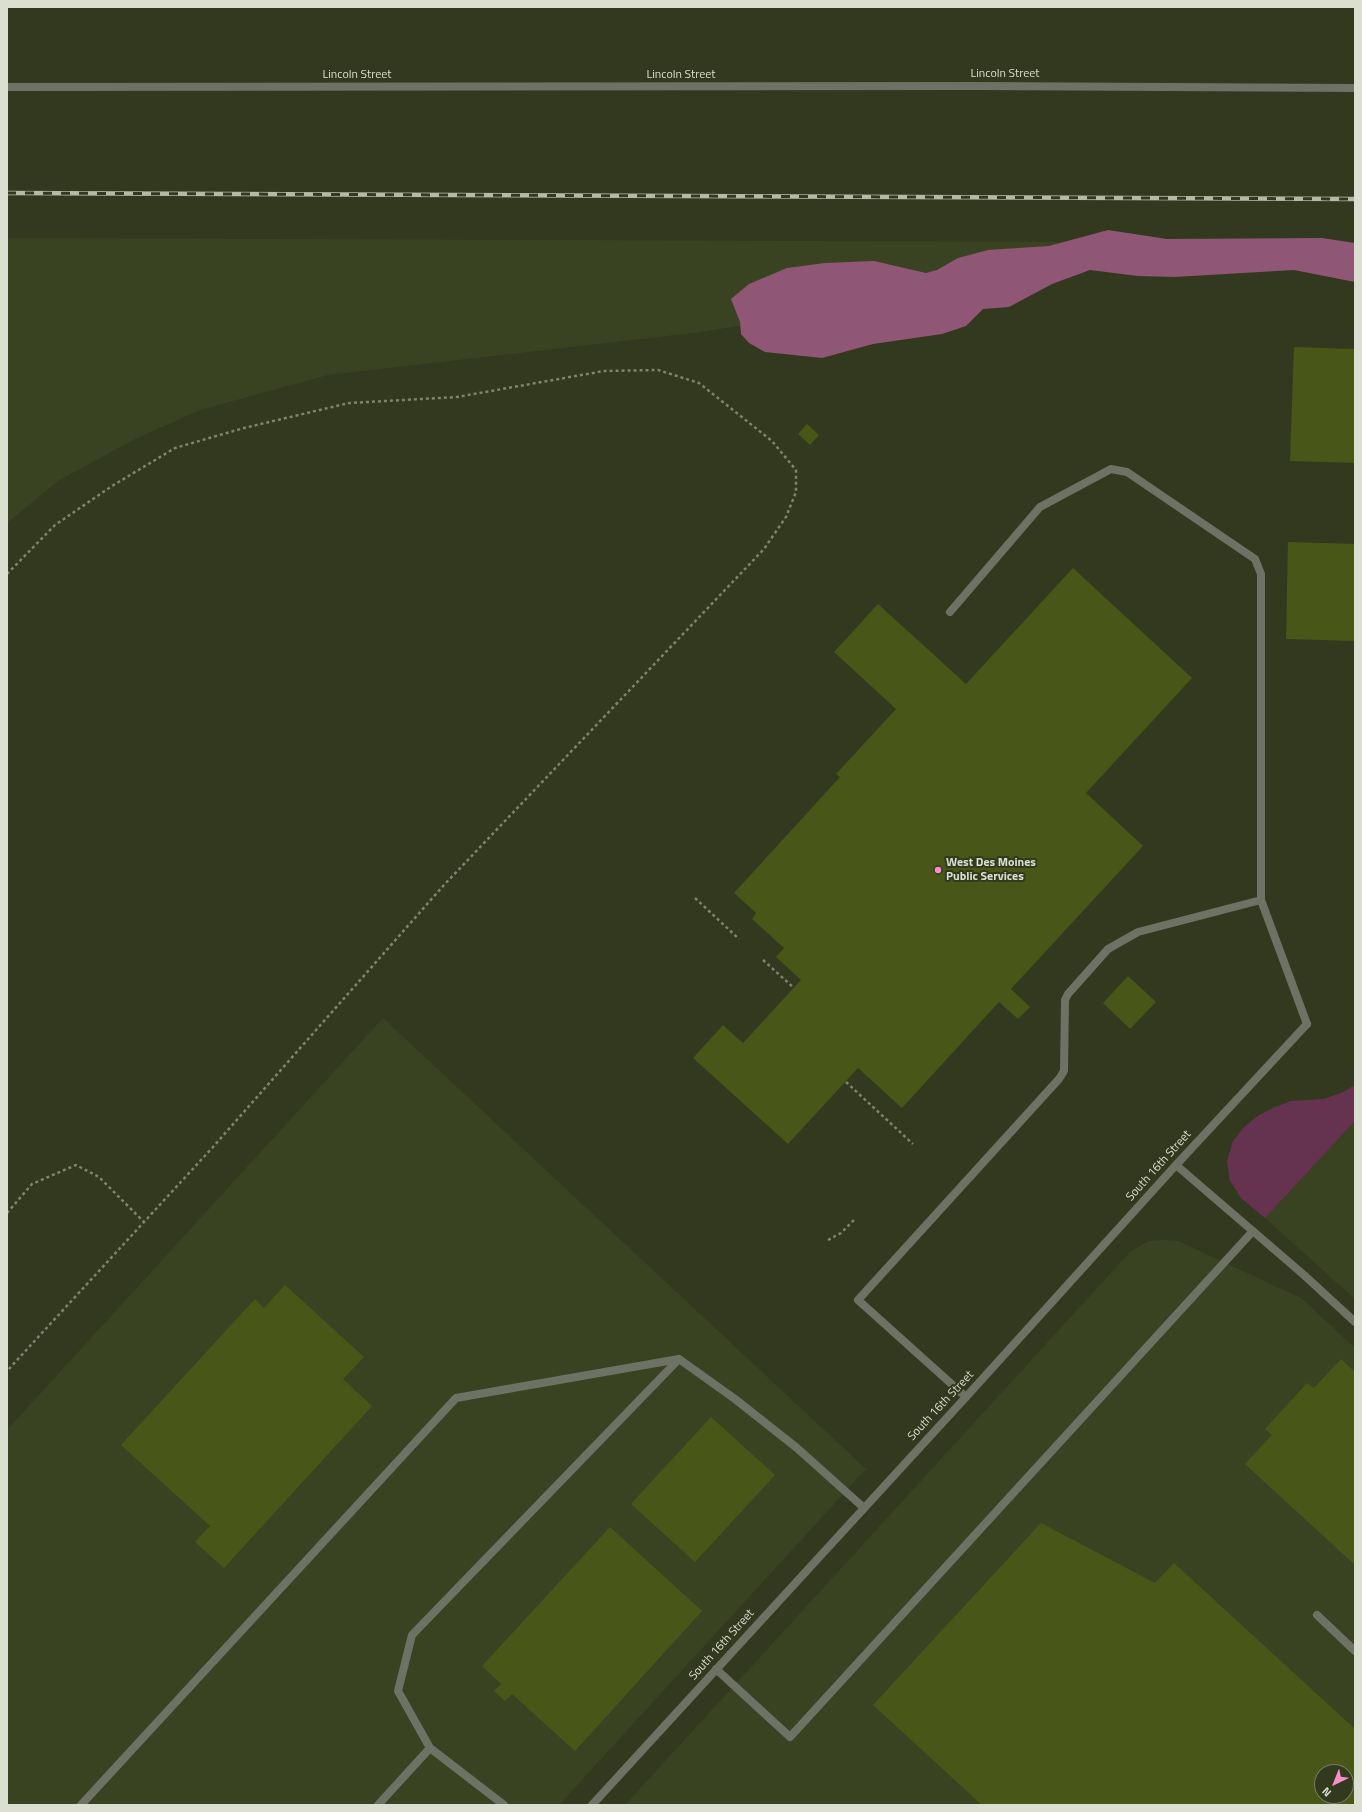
<!DOCTYPE html>
<style>
body{margin:0}
#map{position:relative;width:1362px;height:1812px;overflow:hidden;background:#32391e;font-family:"Titillium Web",sans-serif}
canvas{display:block}
.frame{position:absolute;inset:0;border:8px solid #dadfcf;pointer-events:none}
.north{position:absolute;left:1314px;top:1764px;width:40px;height:40px;box-sizing:border-box;background:#32391e;border:1px solid #757b65;border-radius:50%;rotate:223deg;font-size:11px;font-weight:700;line-height:16px;text-align:center;color:#dadfcf}
.north::after{content:'';display:block;margin:auto;width:14px;height:18px;background:#f98fca;clip-path:polygon(50% 0,100% 100%,50% 72%,0 100%)}
</style>
<div id="map">
<canvas width="1362" height="1812"></canvas>
<div class="frame"></div>
<div class="north">N</div>
</div>
<script>
const g = document.querySelector('canvas').getContext('2d');
g.lineJoin = 'round';
function paint(path, color) {
  g.fillStyle = color;
  g.fill(path, 'evenodd');
}
function poly(rows) {
  const path = new Path2D();
  for (const r of rows) {
    path.moveTo(r[0], r[1]);
    for (let i = 2; i < r.length; i += 2) path.lineTo(r[i], r[i + 1]);
  }
  return path;
}
function strokePath(path, color, width, dash) {
  g.strokeStyle = color;
  g.lineWidth = width;
  g.lineCap = dash ? 'butt' : 'round';
  g.setLineDash(dash || []);
  g.stroke(path);
}
function label(font, color, halo, rows, align = 'center') {
  g.font = font + ' "Titillium Web",sans-serif';
  g.lineWidth = 4;
  g.setLineDash([]);
  g.textBaseline = 'middle';
  g.strokeStyle = halo;
  g.fillStyle = color;
  for (const [text, x, y, turn = 0] of rows) {
    g.save();
    g.translate(x, y);
    g.rotate((+turn || 0) * Math.PI / 180);
    g.textAlign = isNaN(turn) ? turn : align;
    if (halo) g.strokeText(text, 0, 0);
    g.fillText(text, 0, 0);
    g.restore();
  }
}
paint(poly([
 [7,238,1095,242,1064,275,693,333,328,375,200,410,135,439,58,481,7,523],
 [383,1018,866,1469,559,1805,7,1805,7,1430],
 [1355,1121,1355,1299,1265,1218],
 [1163,1240,1178,1241,1301,1298,1355,1348,1355,1805,625,1805,1130,1252,1149,1241],
 [1322,1772,1346,1772,1346,1796,1322,1796]
]), '#3a4321');
paint(poly([
 [1355,1085,1355,1121,1265,1218,1241,1198,1230,1181,1227,1161,1233,1141,1244,1127,1259,1115,1275,1107,1291,1101,1324,1099,1343,1092]
]), '#65334f');
paint(poly([
 [1108,230,1167,239,1322,238,1355,243,1355,282,1294,270,1174,277,1138,276,1090,270,1052,284,1009,307,983,309,966,326,942,334,873,344,822,358,765,352,749,343,741,334,740,322,731,299,749,284,787,268,825,263,874,261,926,273,937,270,958,258,988,250,1049,246]
]), '#905676');
paint(poly([
 [1294,347,1355,349,1355,463,1290,461],
 [807,424,819,435,810,445,798,434],
 [1288,542,1355,544,1355,641,1286,639],
 [1073,568,1192,678,1086,793,1143,846,1011,989,1030,1007,1018,1019,999,1002,902,1108,858,1068,788,1144,693,1058,723,1025,743,1043,801,980,776,957,784,948,752,919,756,913,734,893,840,777,836,774,896,709,834,652,878,604,966,684],
 [1128,976,1156,1002,1130,1029,1103,1003],
 [285,1285,364,1357,343,1379,372,1406,224,1568,195,1542,210,1526,121,1445,255,1299,264,1308],
 [1341,1359,1355,1372,1355,1565,1245,1464,1272,1435,1265,1429,1307,1383,1314,1388],
 [711,1417,775,1475,695,1562,631,1504],
 [1041,1523,1155,1583,1174,1563,1355,1729,1355,1805,982,1805,873,1705],
 [1322,1772,1346,1772,1346,1796,1322,1796],
 [610,1527,702,1611,575,1751,512,1694,505,1701,494,1691,501,1684,482,1666]
]), '#485618');
strokePath(poly([
 [7,574,55,525,112,486,175,448,244,428,349,403,457,397,604,371,658,370,699,383,772,441,796,470,796,492,786,517,764,549,444,885,213,1147,7,1371],
 [695,898,739,939],
 [763,960,794,988],
 [846,1082,913,1144],
 [7,1213,32,1184,76,1165,99,1177,144,1222],
 [828,1240,841,1233,856,1218]
]), '#7e846e', 2.5, [3, 3]);
strokePath(poly([
 [950,612,1040,507,1111,469,1127,472,1255,559,1261,574,1261,900,1307,1024],
 [1176,1165,1304,1275,1355,1322],
 [966,1397,858,1300,1059,1079,1064,1071,1065,1000,1068,994,1108,949,1138,932,1261,900],
 [1317,1615,1355,1651],
 [716,1669,790,1737,1253,1231],
 [430,1748,398,1691,412,1635,679,1359],
 [81,1805,456,1398,679,1359,735,1399,797,1448,864,1508],
 [378,1805,430,1748,504,1805]
]), '#6e7265', 8);
strokePath(poly([
 [7,87,976,86,1355,88],
 [592,1805,966,1397,1176,1165,1307,1024]
]), '#6e7265', 8);
const rail = poly([
 [7,193,1355,199]
]);
strokePath(rail, '#b4baa7', 4.5);
strokePath(rail, '#32391e', 3, [9]);
for (const [x, y, r, color] of [
 [938,870,4,"#f98fca"]
]) {
  const dot = new Path2D();
  dot.arc(x, y, r, 0, 2 * Math.PI);
  g.fillStyle = color;
  g.fill(dot);
  strokePath(dot, '#32391e', 1.5);
}
label('12px', '#dadfcf', '#32391e', [
 ["Lincoln Street",1005,74],
 ["Lincoln Street",357,75],
 ["Lincoln Street",681,75],
 ["South 16th Street",1159,1166,-48],
 ["South 16th Street",941,1406,-47],
 ["South 16th Street",722,1645,-48]
]);
label('bold 12px', '#dadfcf', '#32391e', [
 ["West Des Moines",946,863],
 ["Public Services",946,877]
], 'left');
</script>
